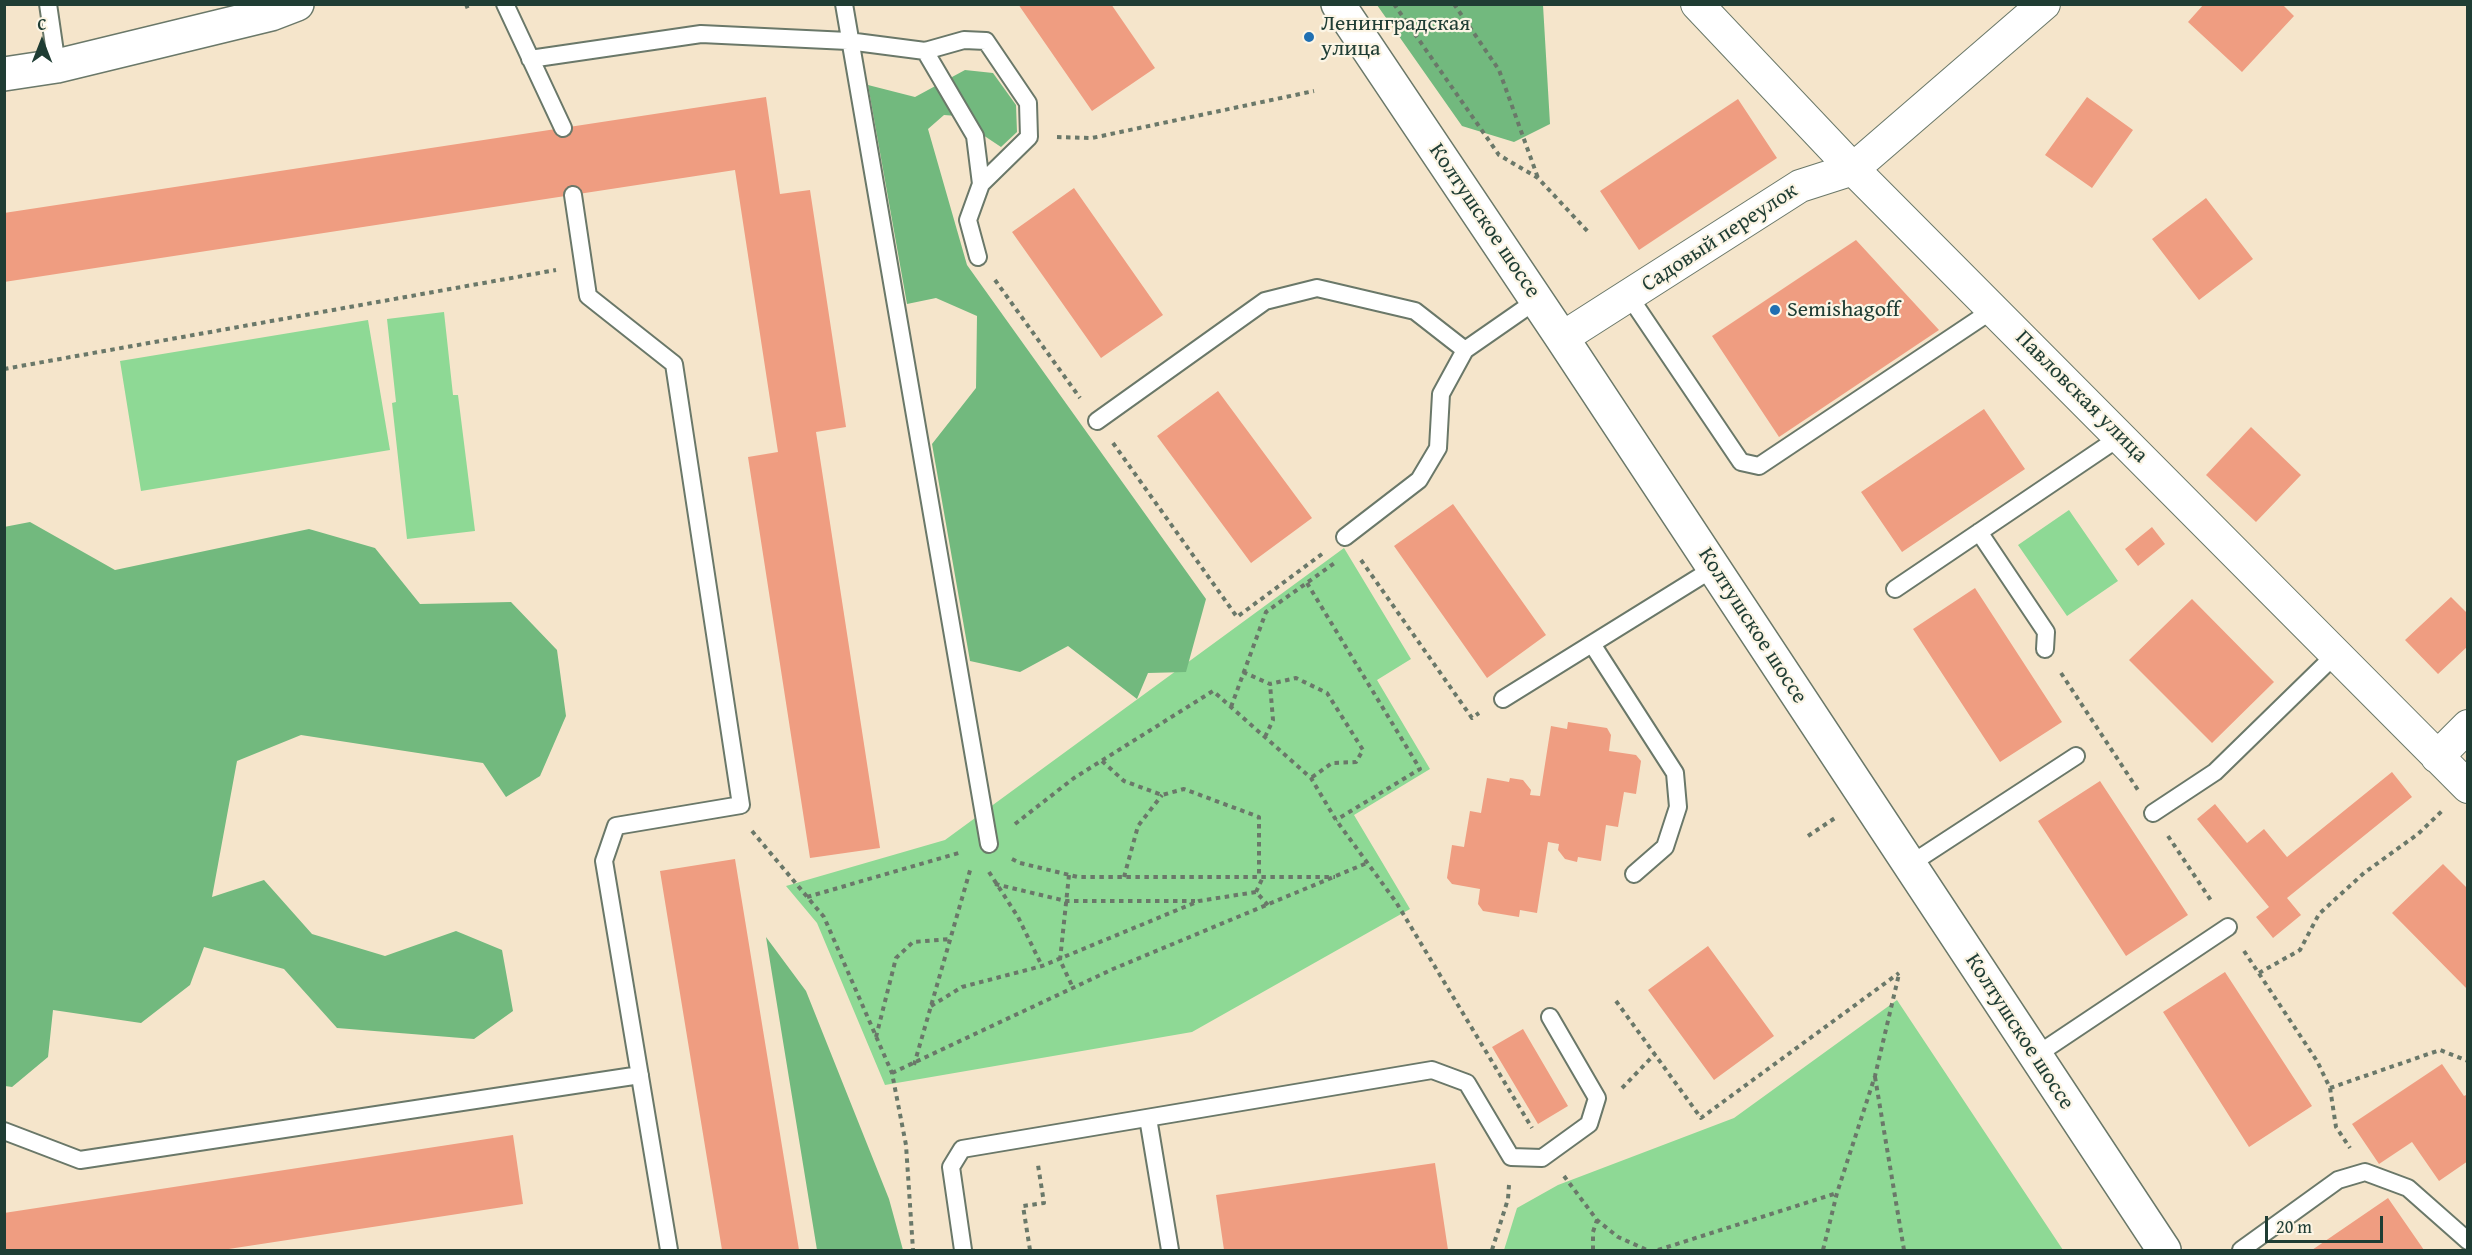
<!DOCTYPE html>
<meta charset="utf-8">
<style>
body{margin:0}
#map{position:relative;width:2472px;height:1255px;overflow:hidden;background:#f5e5cb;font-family:"Gentium Book Plus",serif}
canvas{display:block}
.frame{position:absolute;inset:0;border:6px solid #1f3d34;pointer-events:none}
.north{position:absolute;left:12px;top:12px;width:60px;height:60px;-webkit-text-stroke:4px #fcf5e5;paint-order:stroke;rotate:0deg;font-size:16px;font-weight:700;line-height:24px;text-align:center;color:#1f3d34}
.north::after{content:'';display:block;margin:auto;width:21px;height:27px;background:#1f3d34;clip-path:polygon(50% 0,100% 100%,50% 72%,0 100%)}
.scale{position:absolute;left:2265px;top:1216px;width:118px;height:27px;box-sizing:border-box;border:3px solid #1f3d34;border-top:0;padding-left:8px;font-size:18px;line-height:21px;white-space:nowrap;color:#1f3d34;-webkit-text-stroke:4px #fcf5e5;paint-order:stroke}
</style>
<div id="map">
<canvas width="2472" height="1255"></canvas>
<div class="frame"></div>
<div class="north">С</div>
<div class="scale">20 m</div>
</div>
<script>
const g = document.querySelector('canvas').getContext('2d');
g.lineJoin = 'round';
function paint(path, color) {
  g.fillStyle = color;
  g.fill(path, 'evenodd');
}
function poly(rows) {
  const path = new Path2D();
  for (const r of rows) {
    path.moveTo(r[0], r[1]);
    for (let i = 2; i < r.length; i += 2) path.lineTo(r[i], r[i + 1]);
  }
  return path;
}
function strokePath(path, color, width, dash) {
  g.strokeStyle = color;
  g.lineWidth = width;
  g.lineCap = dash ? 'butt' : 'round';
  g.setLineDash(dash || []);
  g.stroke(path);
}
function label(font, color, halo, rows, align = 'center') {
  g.font = font + ' "Gentium Book Plus",serif';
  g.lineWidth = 4.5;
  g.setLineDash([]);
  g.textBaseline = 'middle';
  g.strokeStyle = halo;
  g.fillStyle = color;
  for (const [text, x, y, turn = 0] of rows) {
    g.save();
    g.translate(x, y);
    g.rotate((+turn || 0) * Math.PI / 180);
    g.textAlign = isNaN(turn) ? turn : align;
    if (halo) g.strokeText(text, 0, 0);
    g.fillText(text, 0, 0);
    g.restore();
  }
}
paint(poly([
 [444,312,453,395,458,395,475,531,407,539,392,403,396,402,387,319],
 [368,320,390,450,141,491,120,361],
 [2069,510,2118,581,2067,616,2018,545],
 [1344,548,1411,659,1377,680,1430,769,1354,815,1410,909,1192,1032,885,1085,817,923,786,886,945,840],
 [1897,1000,2063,1250,1504,1250,1517,1208,1558,1185,1734,1118]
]), '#8ed995');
paint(poly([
 [1377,5,1543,5,1550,124,1514,142,1462,126],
 [965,70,993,73,1016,105,1017,132,1001,147,983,135,971,117,944,115,928,129,967,265,1206,599,1186,672,1148,673,1137,699,1068,646,1020,672,970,661,932,444,976,388,977,316,936,298,907,304,868,85,915,97],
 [30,522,115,570,309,529,375,548,420,604,511,602,557,650,566,716,540,776,506,797,483,763,301,735,237,761,212,897,264,880,312,934,385,956,456,931,502,950,513,1011,474,1039,337,1028,284,969,204,947,190,985,141,1023,53,1010,48,1057,12,1087,5,1086,4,527],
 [766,937,806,991,889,1199,903,1250,817,1250]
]), '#72b97e');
paint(poly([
 [1018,4,1111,4,1155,68,1092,111],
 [2204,4,2282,4,2294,16,2242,72,2188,22],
 [766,97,780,194,810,190,846,427,816,432,880,848,810,858,748,457,778,452,735,170,4,282,4,213],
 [2087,97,2133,130,2092,188,2045,155],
 [1738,99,1777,158,1639,250,1600,191],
 [1074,188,1163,315,1101,358,1012,232],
 [2206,198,2253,259,2199,300,2152,239],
 [1856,240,1939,330,1779,437,1712,336],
 [1218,391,1312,518,1251,563,1157,436],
 [1984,409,2025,469,1902,552,1861,492],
 [2251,427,2301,475,2256,522,2206,475],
 [1453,504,1546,635,1487,678,1394,546],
 [2152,527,2165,544,2138,566,2125,549],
 [1975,588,2062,722,2000,762,1913,629],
 [2451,597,2468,614,2468,646,2438,674,2405,640],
 [2192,599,2274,682,2212,743,2129,660],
 [1568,722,1607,728,1611,735,1609,751,1636,755,1641,761,1636,794,1624,792,1618,827,1606,825,1601,861,1578,857,1577,862,1565,859,1558,850,1559,844,1548,842,1537,913,1520,910,1519,917,1483,911,1478,904,1480,889,1452,884,1447,878,1452,845,1464,847,1470,811,1481,813,1487,778,1509,782,1510,778,1523,780,1531,790,1530,795,1540,796,1551,726,1567,729],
 [2392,772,2412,797,2287,898,2301,915,2273,938,2256,917,2269,907,2197,819,2215,804,2247,843,2264,829,2287,857],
 [2100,781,2188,915,2126,956,2038,821],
 [735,859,799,1250,722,1250,667,914,660,871],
 [2443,864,2468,889,2468,990,2392,913],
 [1708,946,1774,1036,1714,1080,1648,990],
 [2225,972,2312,1106,2249,1147,2163,1012],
 [1523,1029,1568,1106,1538,1124,1492,1047],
 [2442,1064,2464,1096,2468,1094,2468,1161,2439,1181,2412,1142,2379,1164,2352,1124],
 [513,1135,523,1204,222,1250,4,1250,4,1213],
 [1435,1163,1448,1250,1224,1250,1216,1195],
 [2388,1198,2424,1250,2312,1250]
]), '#ef9d81');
const service = poly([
 [48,4,57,66],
 [505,4,563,128],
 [844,4,989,844],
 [925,51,975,136,981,184,968,220,978,257],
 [530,59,701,34,848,41,925,51,964,40,986,41,1028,103,1029,137,981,184],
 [573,195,588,296,674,364,741,805,616,826,604,861,669,1250],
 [1629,296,1741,462,1759,466,1994,309],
 [1097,421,1265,301,1317,288,1415,311,1465,350],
 [1979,532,2046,632,2045,649],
 [1345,537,1419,480,1438,448,1441,394,1465,350,1537,300],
 [1895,589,2120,437],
 [1592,644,1675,773,1678,807,1665,847,1634,874],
 [1503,699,1714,568],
 [2153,813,2215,772,2335,655],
 [1909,865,2076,756],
 [2035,1056,2228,927],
 [1148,1118,1170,1250],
 [4,1131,80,1160,640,1075],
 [963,1250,951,1167,962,1149,1432,1070,1467,1083,1511,1157,1542,1158,1589,1124,1597,1098,1550,1017],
 [2241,1250,2338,1180,2365,1172,2408,1188,2468,1241]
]);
const minor = poly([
 [1697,4,1853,169,2468,787],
 [1562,338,1800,186,1853,169,2044,4],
 [2437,757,2468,726]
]);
const tertiary = poly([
 [4,74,57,66,271,14,297,4]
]);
const secondary = poly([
 [1338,4,1562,338,2164,1250]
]);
strokePath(service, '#6a7869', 20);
strokePath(minor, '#6a7869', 34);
strokePath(tertiary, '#6a7869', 36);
strokePath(secondary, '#6a7869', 36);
strokePath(poly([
 [466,4,469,12],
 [1394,4,1499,155,1538,178,1590,234],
 [1454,4,1499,70,1538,178],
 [1057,137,1092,138,1314,91],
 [995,280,1080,398],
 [4,369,556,270],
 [1113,443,1237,617,1322,554],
 [1361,560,1472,718,1479,713],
 [1307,583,1420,769,1336,820],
 [1243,672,1270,684,1296,678,1327,693,1363,750,1356,762,1332,763,1311,778],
 [2061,673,2138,790],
 [1231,707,1266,612,1336,562],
 [1265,737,1273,720,1270,684],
 [1102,761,1124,781,1162,795,1184,789,1259,817,1259,877],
 [1015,824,1074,778,1213,691,1311,778,1336,820,1396,902,1532,1128],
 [752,831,824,917,892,1073,906,1145,913,1250],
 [1808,836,1835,818],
 [2168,836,2212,902],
 [1012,859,1020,863,1078,877,1335,877],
 [989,872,1018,917,1042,966],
 [1069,875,1060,960,1073,988],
 [1124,877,1138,826,1162,795],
 [995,884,1066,901,1195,901],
 [1256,892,1263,877],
 [807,897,962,852],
 [2244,951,2317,1061,2330,1088,2336,1127,2350,1148],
 [2259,973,2300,950,2319,914,2364,873,2418,834,2442,811],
 [1616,1001,1701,1118,1899,973],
 [931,1006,962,987,1042,966,1199,901,1256,892,1268,905],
 [876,1037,896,958,913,942,950,939],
 [914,1065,971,867],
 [892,1073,1113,969,1367,863],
 [1875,1077,1904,1250],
 [1622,1088,1655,1054],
 [2330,1088,2440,1050,2468,1061],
 [1564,1176,1597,1220,1618,1237,1647,1250],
 [1030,1250,1023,1206,1044,1203,1038,1165],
 [1492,1250,1508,1199,1509,1185],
 [1593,1250,1593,1232,1597,1220],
 [1658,1250,1837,1193],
 [1823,1250,1837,1193,1875,1076,1899,974]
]), '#6a7869', 4, [4.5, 4.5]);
strokePath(service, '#fff', 16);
strokePath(minor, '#fff', 32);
strokePath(tertiary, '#fff', 33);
strokePath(secondary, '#fff', 33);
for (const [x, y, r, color] of [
 [1309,37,6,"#1f6fb2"],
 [1775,310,6,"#1f6fb2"]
]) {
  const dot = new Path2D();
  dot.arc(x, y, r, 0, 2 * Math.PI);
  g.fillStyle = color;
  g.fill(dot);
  strokePath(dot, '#fcf5e5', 2);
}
label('22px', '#1f3d34', '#fcf5e5', [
 ["Ленинградская",1321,24],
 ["улица",1321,49],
 ["Semishagoff",1787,310]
], 'left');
label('22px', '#1f3d34', '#fcf5e5', [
 ["Колтушское шоссе",1484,221,56],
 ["Садовый переулок",1720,238,-33],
 ["Павловская улица",2081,397,45],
 ["Колтушское шоссе",1752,626,57],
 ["Колтушское шоссе",2019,1032,57]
]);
</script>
